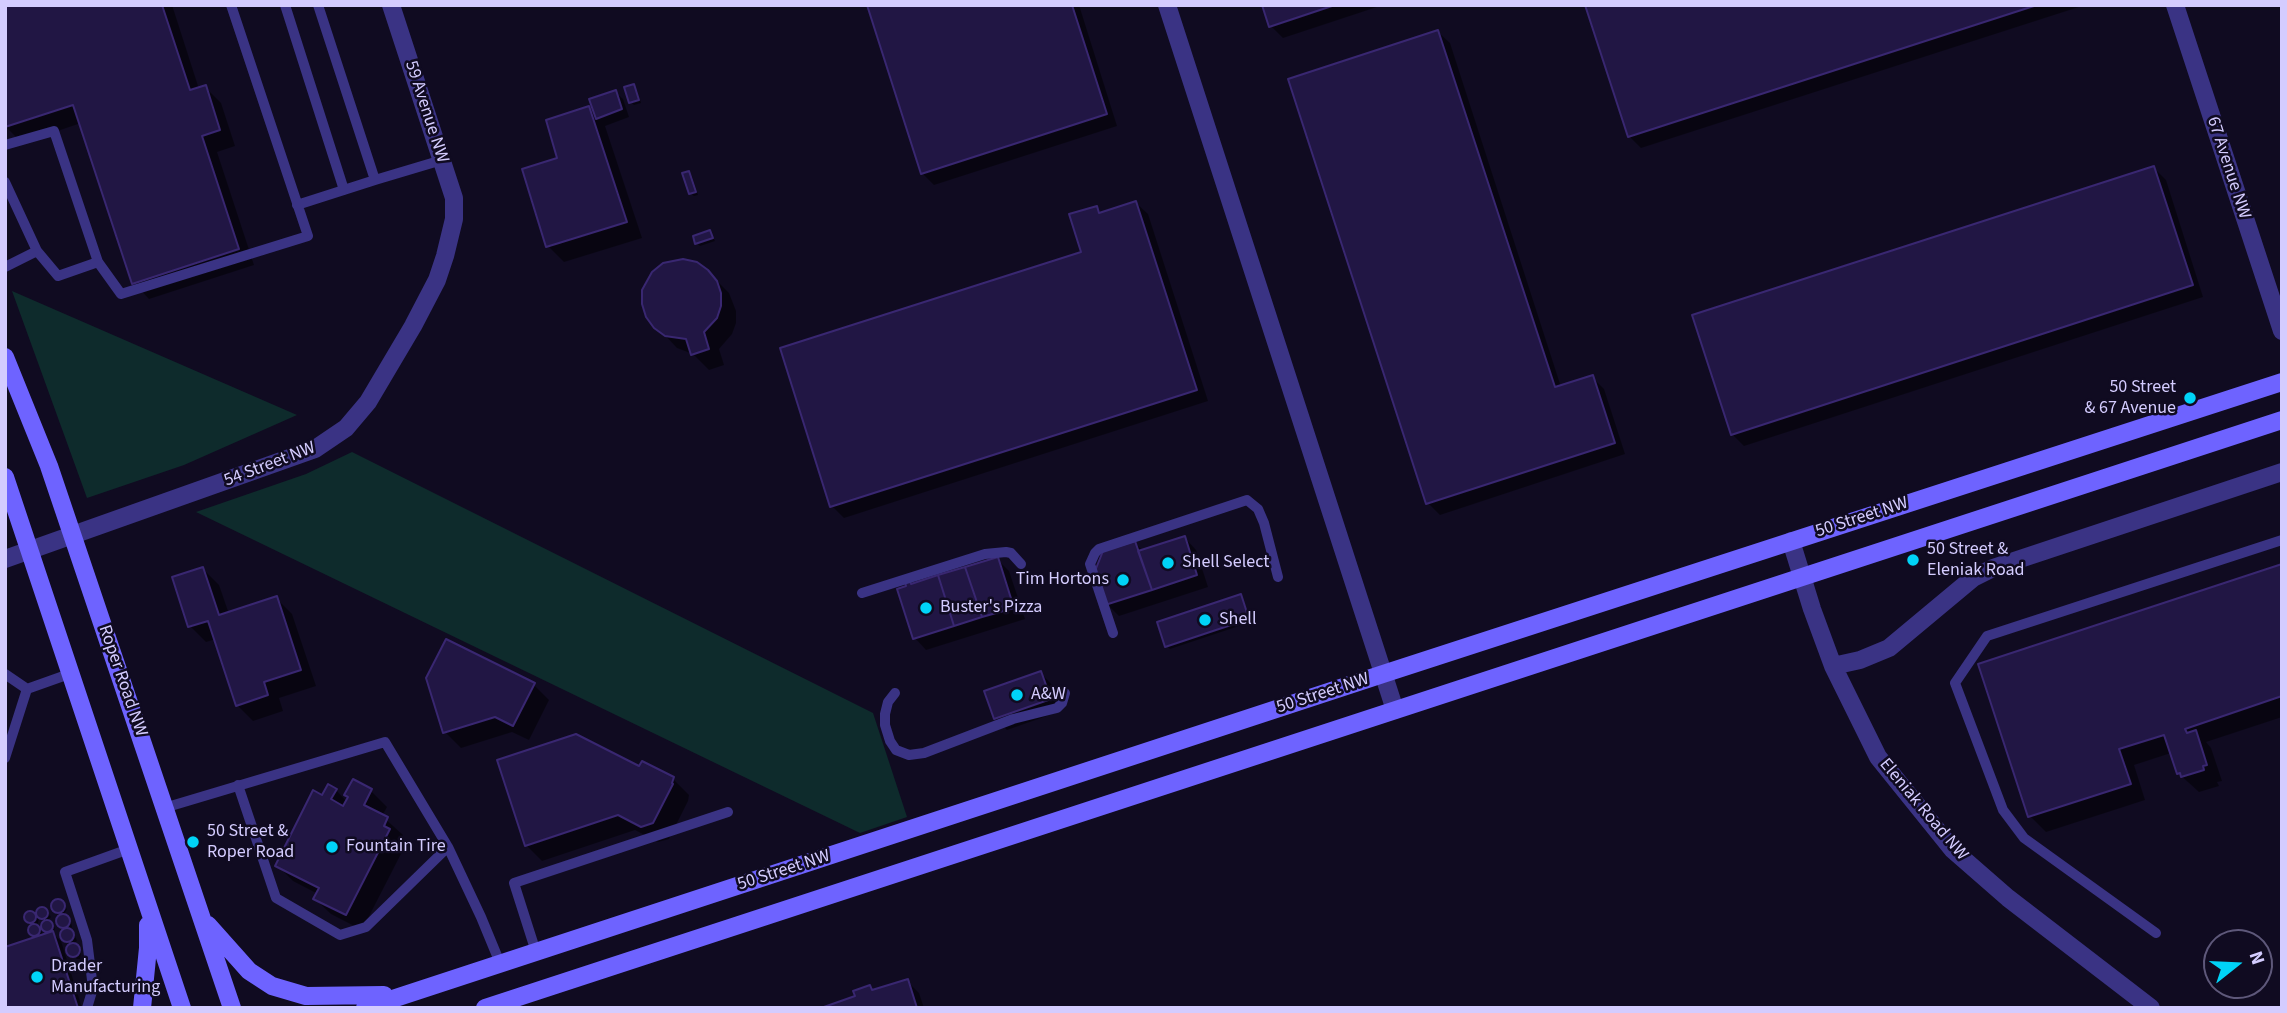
<!DOCTYPE html>
<style>
body{margin:0}
#map{position:relative;width:2287px;height:1013px;overflow:hidden;background:#100b21;font-family:"Source Sans 3",sans-serif}
canvas{display:block}
.frame{position:absolute;inset:0;border:7px solid #d4ccff;pointer-events:none}
.north{position:absolute;left:2203px;top:929px;width:70px;height:70px;box-sizing:border-box;background:#100b21;border:2px solid #5e587a;border-radius:50%;rotate:72deg;font-size:19px;font-weight:700;line-height:28px;text-align:center;color:#d4ccff}
.north::after{content:'';display:block;margin:auto;width:24px;height:32px;background:#00d3f7;clip-path:polygon(50% 0,100% 100%,50% 72%,0 100%)}
</style>
<div id="map">
<canvas width="2287" height="1013"></canvas>
<div class="frame"></div>
<div class="north">N</div>
</div>
<script>
const g = document.querySelector('canvas').getContext('2d');
g.lineJoin = 'round';
function paint(path, color) {
  g.fillStyle = color;
  g.fill(path, 'evenodd');
}
function poly(rows) {
  const path = new Path2D();
  for (const r of rows) {
    if (r.length === 3) {
      path.moveTo(r[0] + r[2], r[1]);
      path.arc(r[0], r[1], r[2], 0, 2 * Math.PI);
      continue;
    }
    path.moveTo(r[0], r[1]);
    for (let i = 2; i < r.length; i += 2) path.lineTo(r[i], r[i + 1]);
  }
  return path;
}
function strokePath(path, color, width, dash) {
  g.strokeStyle = color;
  g.lineWidth = width;
  g.lineCap = dash ? 'butt' : 'round';
  g.setLineDash(dash || []);
  g.stroke(path);
}
function label(font, color, halo, rows, align = 'center') {
  g.font = font + ' "Source Sans 3",sans-serif';
  g.lineWidth = 5;
  g.setLineDash([]);
  g.textBaseline = 'middle';
  g.strokeStyle = halo;
  g.fillStyle = color;
  for (const [text, x, y, turn = 0] of rows) {
    g.save();
    g.translate(x, y);
    g.rotate((+turn || 0) * Math.PI / 180);
    g.textAlign = isNaN(turn) ? turn : align;
    if (halo) g.strokeText(text, 0, 0);
    g.fillText(text, 0, 0);
    g.restore();
  }
}
paint(poly([
 [12,291,297,415,184,465,87,498],
 [352,452,873,713,907,817,860,833,196,512,306,474]
]), '#0e2b2c');
paint(poly([
 [5,5,172,5,199,89,205,87,221,103,235,146,217,152,254,265,149,299,134,283,81,123,22,143,6,127],
 [869,5,1079,5,1117,126,934,185,922,173],
 [1264,5,1383,5,1283,38,1271,26],
 [1587,5,2085,5,1641,148,1629,136],
 [1438,32,1450,43,1561,387,1592,377,1604,389,1625,454,1440,515,1428,503],
 [633,86,637,90,641,103,634,105,631,102],
 [615,92,623,99,629,117,605,126,642,238,564,262,548,246,560,159,588,108,598,118],
 [2154,168,2166,180,2203,297,1744,446,1732,434],
 [689,173,692,176,698,195,694,196,690,193],
 [1136,203,1148,214,1208,401,844,518,832,506,1083,253,1096,208,1102,213],
 [710,232,715,241,700,246,697,243],
 [712,276,729,293,736,311,736,323,732,334,719,349,724,365,709,370,693,354,677,348,661,331],
 [1185,538,1196,550,1208,587,1119,616,1107,604,1135,543,1143,551],
 [997,559,1009,571,1025,619,926,650,915,638,912,585],
 [2282,566,2282,717,2206,742,2211,748,2222,781,2217,782,2219,786,2199,792,2178,773,2171,753,2134,765,2145,800,2046,832,2030,816],
 [203,569,219,585,229,614,276,598,292,614,316,686,279,698,283,711,253,721,237,705,216,639,206,642,190,626],
 [1240,596,1243,599,1251,622,1170,649,1167,646],
 [1041,673,1052,685,1061,711,1007,730,995,718],
 [534,685,549,700,529,740,512,732,461,748,445,732],
 [643,763,673,779,689,795,688,801,669,839,658,842,635,830,542,861,526,845,640,769],
 [353,781,371,791,387,807,382,816,403,835,399,841,405,846,362,930,331,914,315,899,318,894,293,881,277,865,323,797,336,790,347,802],
 [59,901,67,909,62,917,71,922,72,927,68,931,75,936,77,941,72,945,81,952,80,959,77,959,69,954,67,950,71,944,62,935,66,931,58,922,61,916,53,908,55,902],
 [41,909,44,909,51,917,47,921,55,928,53,934,61,941,82,1008,5,1008,5,944,7,948,36,939,30,933,29,930,33,927,26,917,29,913,37,918,38,911],
 [39,917,46,921,43,928,50,934,43,937,42,932,34,926,38,923],
 [907,981,919,993,924,1008,825,1008,857,997,870,987,874,991]
]), '#0007');
const building = poly([
 [5,5,162,5,190,90,206,85,220,130,202,136,239,249,132,284,73,105,5,127,5,5],
 [867,5,1072,5,1107,114,921,174,867,5],
 [1262,5,1335,5,1269,27,1262,5],
 [1585,5,2037,5,1628,137,1585,5],
 [1438,30,1555,387,1593,375,1615,443,1426,504,1288,79,1438,30],
 [634,84,639,100,629,103,624,87,634,84],
 [616,90,622,109,596,119,589,99,616,90],
 [589,106,627,222,546,247,522,169,557,158,546,120,589,106],
 [2154,166,2193,285,1731,435,1692,315,2154,166],
 [689,171,696,192,689,194,682,173,689,171],
 [1136,201,1197,390,830,507,780,348,1081,252,1069,214,1097,206,1099,213,1136,201],
 [710,230,713,238,695,244,693,236,710,230],
 [683,259,697,262,708,270,717,281,721,293,721,306,717,318,704,332,709,349,691,355,686,339,665,336,654,328,646,317,642,304,642,290,652,272,663,263,683,259],
 [1185,536,1197,575,1152,590,1138,551,1185,536],
 [1135,541,1152,590,1105,605,1095,571,1103,551,1135,541],
 [998,557,1014,608,982,617,965,567,998,557],
 [2282,564,2282,696,2185,729,2187,733,2196,730,2207,765,2203,766,2204,770,2181,777,2180,773,2177,774,2164,735,2119,749,2131,784,2028,817,1978,664,2282,564],
 [203,567,219,615,277,596,301,670,264,682,268,695,236,706,208,621,188,627,172,577,203,567],
 [965,567,982,617,954,626,938,575,965,567],
 [938,575,954,626,913,639,897,589,906,586,905,582,910,581,911,584,938,575],
 [1241,594,1249,619,1165,647,1157,622,1241,594],
 [446,639,535,683,513,726,495,717,443,733,426,678,446,639],
 [1041,671,1051,699,994,719,984,691,1041,671],
 [576,734,639,766,642,761,674,777,672,783,673,784,653,823,641,827,618,815,525,846,497,760,576,734],
 [353,779,372,789,364,805,388,817,384,826,390,829,346,915,313,899,319,888,275,866,313,790,322,795,328,784,337,789,331,799,343,806,348,797,344,795,353,779],
 [58,906,7],
 [42,913,6],
 [30,917,6],
 [63,921,7],
 [47,926,6],
 [34,930,6],
 [67,935,7],
 [53,931,78,1008,5,1008,5,947,53,931],
 [73,950,7],
 [908,979,917,1008,821,1008,855,996,853,991,870,985,872,990,908,979]
]);
paint(building, '#211644');
strokePath(building, '#392771', 2);
strokePath(poly([
 [285,5,344,190],
 [318,5,375,180,442,160],
 [5,145,54,131,98,262,58,276,37,251],
 [5,182,37,251,5,267],
 [297,205,375,180],
 [98,262,121,294,308,236,231,5],
 [862,593,985,554,1006,552,1011,553,1021,564],
 [1113,633,1090,564,1095,553,1099,549,1247,500,1258,509,1264,523,1278,577],
 [5,674,27,689],
 [895,693,888,702,885,714,885,725,890,741,896,750,909,755,924,753,1013,719,1057,708,1062,703,1065,693],
 [5,758,27,689,72,673],
 [238,785,276,898,340,935,366,927,448,847],
 [164,808,385,742,448,847,481,917,500,963],
 [2156,933,2024,838,2003,810,1955,683,1987,636,2282,540],
 [536,952,514,883,728,812],
 [87,1008,93,988,87,940,65,872,129,849]
]), '#3a3384', 10);
strokePath(poly([
 [1167,5,1395,710],
 [2175,5,2282,331],
 [1791,541,1812,609,1833,666,1878,757,1953,850,2008,898,2151,1008],
 [5,559,315,449,346,428,368,402,413,326,437,280,445,256,454,219,454,198,391,5],
 [1833,666,1860,660,1889,648,1973,578,1993,568,2282,472]
]), '#3a3384', 18);
strokePath(poly([
 [5,357,49,466,232,1008],
 [5,477,182,1008],
 [208,925,249,971,272,986,306,996,384,995],
 [142,1008,148,948,148,925],
 [365,1008,1383,674,2282,382],
 [485,1008,2282,420]
]), '#6e63ff', 18);
for (const [x, y, r, color] of [
 [2190,398,7,"#00d3f7"],
 [1913,560,7,"#00d3f7"],
 [1168,563,7,"#00d3f7"],
 [1123,580,7,"#00d3f7"],
 [926,608,7,"#00d3f7"],
 [1205,620,7,"#00d3f7"],
 [1017,695,7,"#00d3f7"],
 [193,842,7,"#00d3f7"],
 [332,847,7,"#00d3f7"],
 [37,977,7,"#00d3f7"]
]) {
  const dot = new Path2D();
  dot.arc(x, y, r, 0, 2 * Math.PI);
  g.fillStyle = color;
  g.fill(dot);
  strokePath(dot, '#100b21', 2.5);
}
label('18px', '#d4ccff', '#100b21', [
 ["59 Avenue NW",426,112,72],
 ["67 Avenue NW",2228,168,72],
 ["54 Street NW",270,465,-21],
 ["50 Street NW",1862,518,-18],
 ["Roper Road NW",122,681,71],
 ["50 Street NW",1323,694,-18],
 ["Eleniak Road NW",1923,810,50],
 ["50 Street NW",784,871,-18]
]);
label('18px', '#d4ccff', '#100b21', [
 ["50 Street",2176,388,"right"],
 ["& 67 Avenue",2176,409,"right"],
 ["50 Street &",1927,550],
 ["Eleniak Road",1927,571],
 ["Shell Select",1182,563],
 ["Tim Hortons",1109,580,"right"],
 ["Buster's Pizza",940,608],
 ["Shell",1219,620],
 ["A&W",1031,695],
 ["50 Street &",207,832],
 ["Roper Road",207,853],
 ["Fountain Tire",346,847],
 ["Drader",51,967],
 ["Manufacturing",51,988]
], 'left');
</script>
